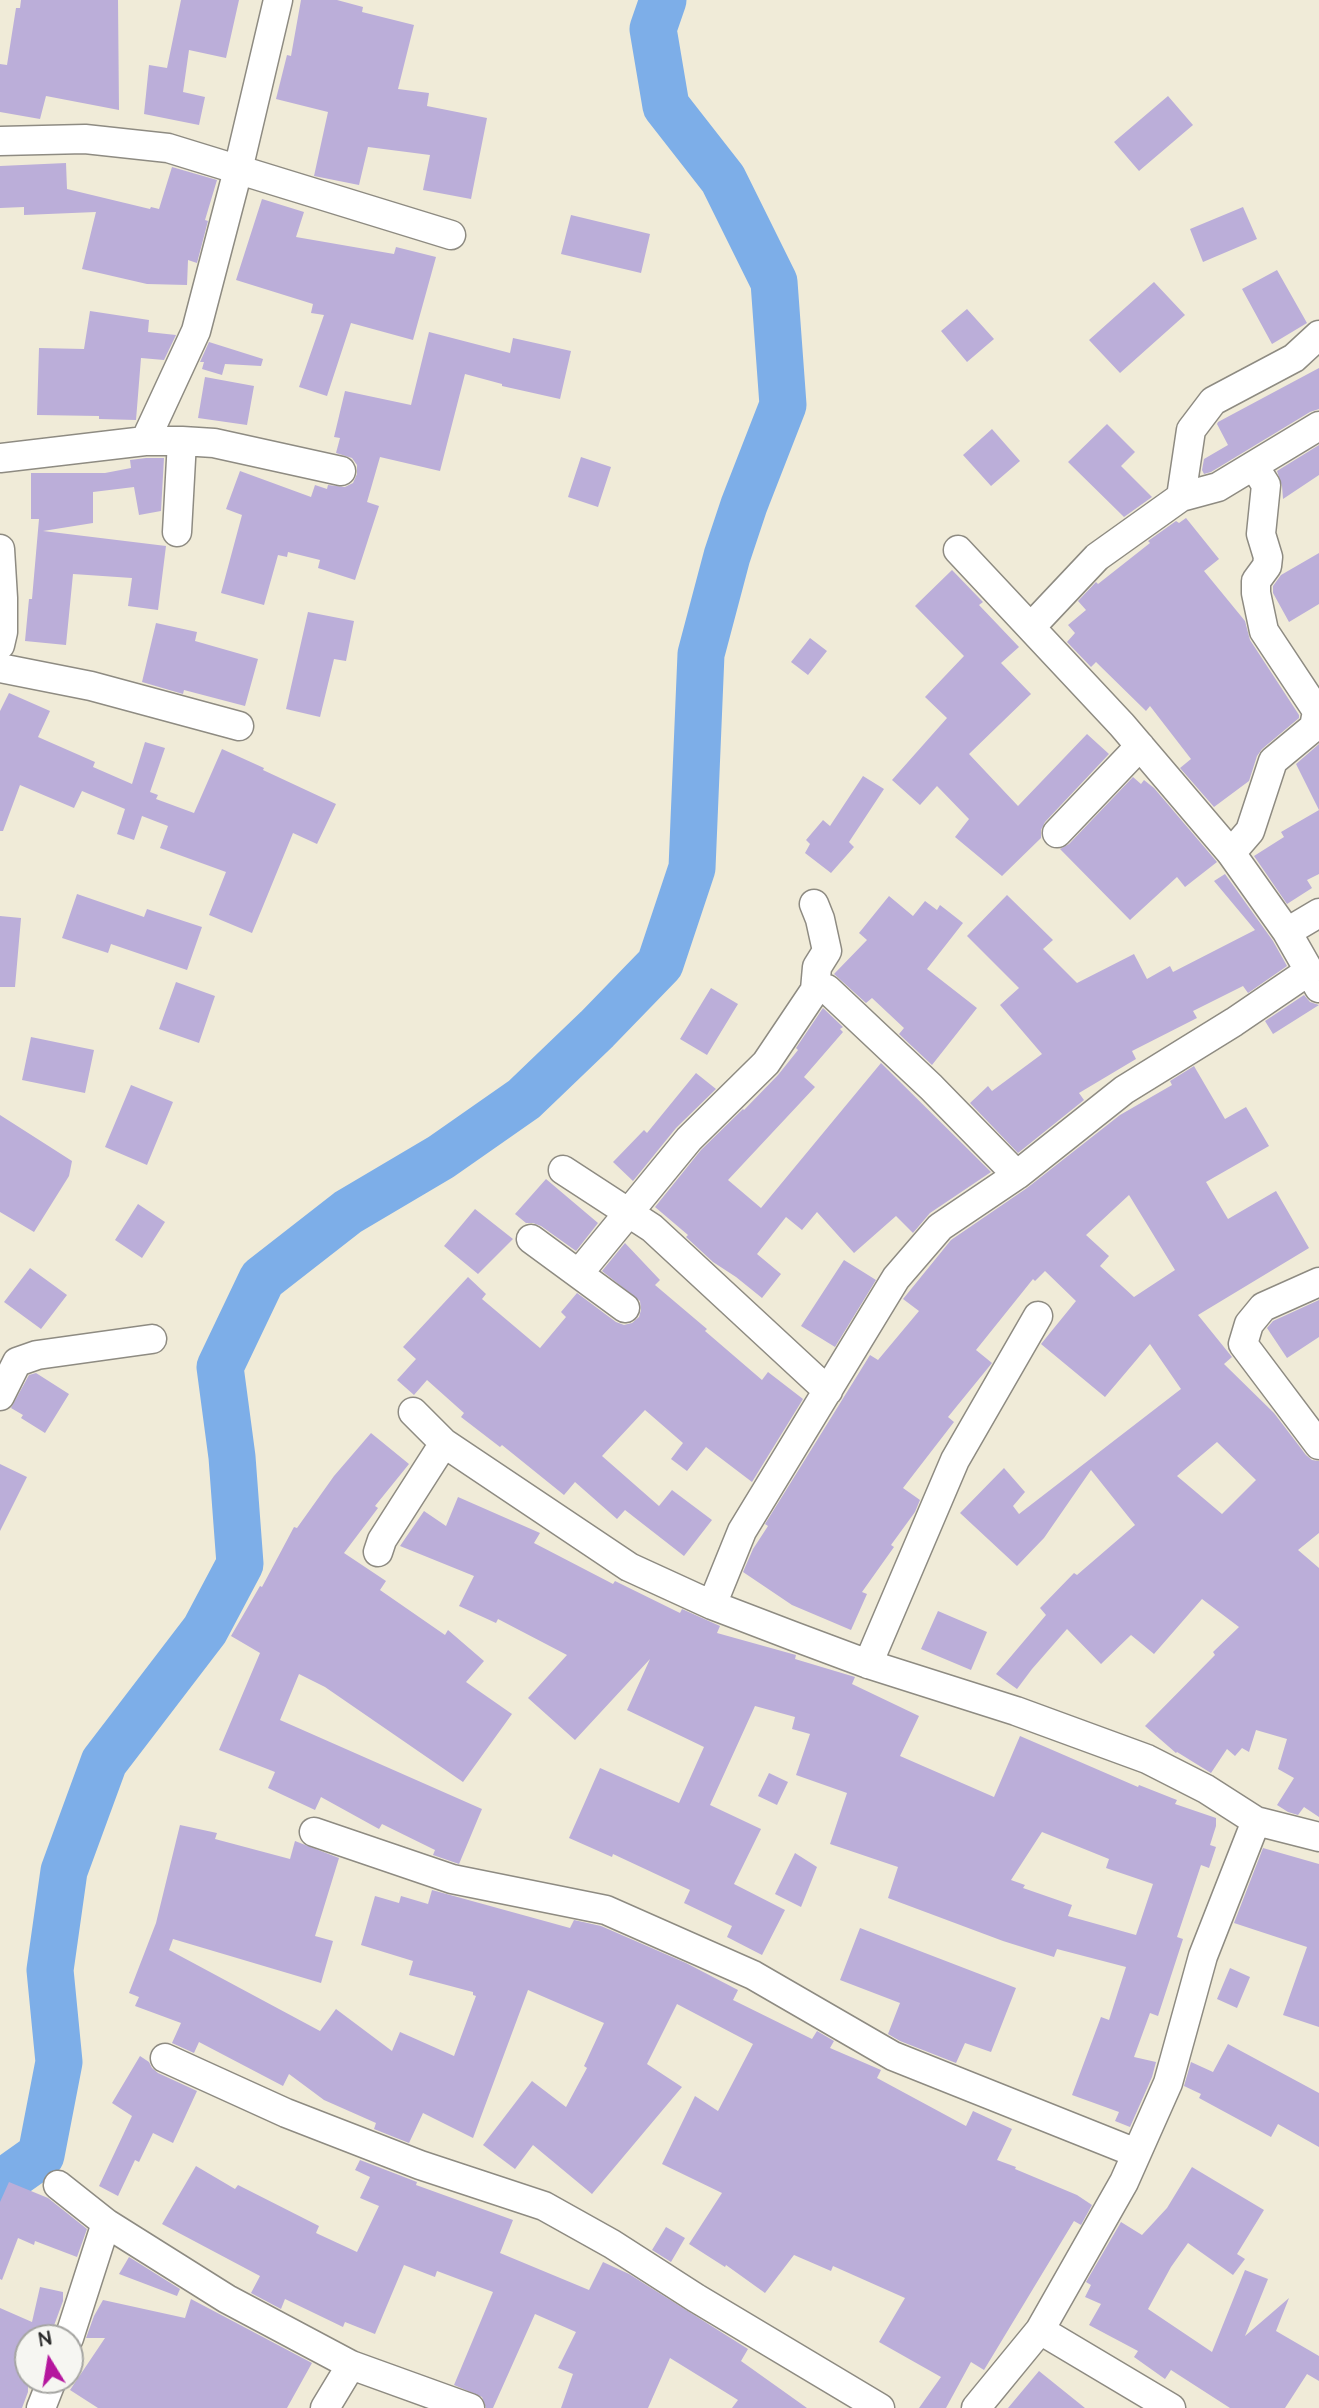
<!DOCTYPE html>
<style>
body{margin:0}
#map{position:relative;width:1319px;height:2408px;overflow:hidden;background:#f0ebd8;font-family:"Architects Daughter",sans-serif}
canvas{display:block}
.north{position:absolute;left:14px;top:2324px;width:70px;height:70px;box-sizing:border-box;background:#f6f6f2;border:2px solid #a5a5a2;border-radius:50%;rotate:349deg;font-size:19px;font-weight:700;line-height:28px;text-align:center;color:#2b2b2b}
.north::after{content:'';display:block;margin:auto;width:24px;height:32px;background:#b5179e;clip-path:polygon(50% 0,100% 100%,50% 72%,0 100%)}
</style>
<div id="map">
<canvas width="1319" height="2408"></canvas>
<div class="north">N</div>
</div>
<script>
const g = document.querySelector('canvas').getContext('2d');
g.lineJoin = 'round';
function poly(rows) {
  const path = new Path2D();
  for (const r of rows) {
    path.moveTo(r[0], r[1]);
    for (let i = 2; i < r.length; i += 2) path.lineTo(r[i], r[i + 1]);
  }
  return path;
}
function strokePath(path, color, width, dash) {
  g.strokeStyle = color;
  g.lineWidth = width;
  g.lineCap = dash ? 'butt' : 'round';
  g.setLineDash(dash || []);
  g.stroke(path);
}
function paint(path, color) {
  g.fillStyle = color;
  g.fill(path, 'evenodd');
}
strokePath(poly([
 [0,2184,41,2155,59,2062,50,1970,64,1871,104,1762,205,1630,240,1564,232,1457,220,1367,262,1279,348,1212,441,1157,524,1099,597,1029,660,964,692,868,701,654,727,556,744,505,783,405,774,282,723,179,666,106,653,29,663,0]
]), '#7daee8', 47);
paint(poly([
 [21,0,118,0,119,110,46,96,40,119,0,112,0,64,7,65,16,8,20,8],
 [181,0,239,0,226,58,189,50,183,92,205,97,199,125,144,114,149,65,167,68],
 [301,0,337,0,363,7,362,12,414,25,398,89,429,93,427,106,487,118,471,199,423,190,430,155,368,147,359,185,314,176,328,112,276,99,287,55,291,56],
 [1168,96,1193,125,1139,171,1114,142],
 [66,163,67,189,150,209,151,207,159,209,172,167,217,180,205,220,208,221,197,263,188,260,187,285,147,284,82,269,96,212,24,215,24,207,0,208,0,166],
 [262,199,304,212,296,237,394,254,396,247,436,257,413,340,351,323,327,396,299,387,324,315,311,313,313,304,236,280],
 [1243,207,1257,239,1203,262,1190,229],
 [571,215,650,234,641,273,561,254],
 [1277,270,1307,323,1272,344,1242,289],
 [1154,282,1185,315,1120,373,1089,340],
 [967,309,994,339,967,362,941,331],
 [90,311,149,320,148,332,176,335,164,360,141,358,136,420,99,419,99,416,37,415,39,348,84,349],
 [429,332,510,353,513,338,571,351,560,399,502,386,502,384,465,374,440,471,380,457,367,502,379,506,355,580,318,568,320,560,288,552,287,557,278,555,264,605,221,593,242,515,226,509,240,471,311,497,315,485,327,489,328,485,345,487,353,483,357,474,357,465,352,458,336,453,340,438,334,437,345,391,411,405],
 [209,342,263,359,261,366,225,364,222,375,202,369,204,362,200,362],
 [1319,368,1319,409,1310,412,1211,472,1204,474,1202,470,1204,459,1228,445,1217,424,1218,422],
 [205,377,254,386,247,425,198,418],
 [1107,424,1135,452,1121,466,1152,497,1124,517,1068,462],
 [992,429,1020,461,991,486,963,455],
 [1319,445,1319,475,1283,499,1282,486,1277,471],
 [581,457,611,467,598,507,568,497],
 [146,458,164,458,161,511,139,515,134,487,93,492,93,523,43,531,166,546,158,610,128,606,132,578,73,574,66,645,25,641,29,599,32,599,39,519,31,519,31,473,105,473,131,468,130,460],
 [1186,518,1219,559,1204,571,1245,621,1250,640,1299,715,1299,718,1262,749,1257,756,1249,781,1214,807,1180,768,1191,759,1150,706,1146,711,1096,662,1091,667,1067,642,1075,633,1068,625,1086,610,1078,601,1096,582,1098,584,1150,543,1148,541,1176,521,1179,523],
 [1319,553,1319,604,1289,622,1273,593,1273,586,1281,575],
 [952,570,983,602,979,605,1019,647,1001,663,1031,694,969,754,1018,806,1087,734,1109,754,1045,822,1041,830,1041,838,1002,876,955,837,969,819,937,786,920,805,892,780,947,718,925,697,964,656,915,606],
 [308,612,354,621,346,661,334,659,320,717,286,709],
 [156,623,197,632,195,641,258,659,245,706,184,690,183,694,142,682],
 [810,638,827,651,808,675,791,662],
 [9,693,50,711,38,737,95,762,93,767,132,784,145,742,165,748,150,792,158,795,156,799,194,813,222,749,264,768,263,770,336,804,317,844,293,833,252,933,209,915,226,872,160,848,168,826,142,816,134,840,117,834,125,809,82,791,74,808,20,785,3,831,0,831,0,711],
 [1319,744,1319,874,1307,880,1312,888,1287,904,1254,856,1284,837,1281,832,1319,810,1296,764],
 [863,776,884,789,849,842,854,847,831,873,805,853,810,844,806,840,823,820,830,826],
 [1133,777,1141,784,1144,780,1154,788,1217,862,1185,887,1177,877,1130,920,1060,849,1069,844],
 [1225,874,1273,941,1287,966,1248,993,1243,986,1193,1011,1197,1018,1132,1051,1136,1059,1079,1093,1084,1100,1018,1153,970,1103,988,1086,992,1091,1042,1054,1000,1005,1019,988,967,936,1007,895,1053,940,1043,949,1077,983,1134,954,1147,979,1170,966,1173,972,1255,930,1214,881],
 [77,894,144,917,147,909,202,927,187,970,111,944,108,953,62,938],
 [889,896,913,916,925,901,937,910,940,905,963,923,927,969,977,1008,932,1065,899,1034,904,1028,872,998,866,1003,834,974,867,940,859,933],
 [0,916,21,918,15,987,0,987],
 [176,982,215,996,199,1043,159,1029],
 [711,988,738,1004,707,1055,680,1039],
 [1304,995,1310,1002,1319,1005,1273,1034,1265,1021],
 [823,1008,843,1027,840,1029,843,1032,804,1077,815,1087,728,1180,761,1208,881,1063,991,1172,930,1213,913,1233,896,1216,854,1253,817,1212,802,1230,786,1217,757,1254,781,1274,762,1298,736,1277,713,1262,686,1237,688,1235,655,1207,701,1150,743,1109,744,1110,778,1075,798,1050,796,1048],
 [31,1037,94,1050,85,1093,22,1080],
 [1194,1066,1225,1119,1246,1107,1269,1146,1206,1182,1228,1219,1276,1191,1309,1248,1198,1315,1232,1357,1224,1364,1274,1413,1306,1455,1312,1460,1319,1461,1319,1533,1298,1550,1319,1568,1319,1817,1304,1807,1298,1815,1288,1812,1277,1805,1294,1778,1278,1769,1287,1739,1256,1730,1249,1752,1242,1748,1235,1756,1227,1749,1211,1773,1177,1752,1176,1753,1145,1726,1215,1655,1213,1652,1239,1627,1202,1599,1154,1654,1131,1635,1101,1664,1067,1629,1032,1669,1017,1689,996,1674,1046,1615,1040,1608,1074,1573,1077,1575,1135,1525,1091,1470,1044,1538,1017,1566,960,1513,1004,1468,1025,1492,1013,1506,1019,1514,1181,1389,1150,1344,1105,1397,1041,1344,1076,1301,1045,1271,1035,1281,1033,1279,976,1350,992,1363,948,1417,954,1422,903,1488,920,1500,915,1512,891,1545,894,1547,862,1592,867,1594,851,1630,792,1605,743,1572,753,1549,768,1526,765,1524,870,1355,878,1360,919,1311,903,1299,951,1240,1027,1188,1120,1115,1172,1085,1170,1081],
 [1129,1195,1175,1270,1134,1297,1100,1266,1109,1256,1086,1235],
 [1217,1442,1256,1480,1222,1514,1177,1476],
 [696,1073,716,1089,676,1128,633,1181,613,1162,644,1130,647,1133],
 [131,1085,173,1102,147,1165,105,1147],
 [0,1115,72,1161,69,1176,34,1232,0,1212],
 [546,1179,598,1223,576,1251,541,1226,533,1223,526,1223,515,1214],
 [138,1204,165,1222,142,1258,115,1240],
 [475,1209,513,1239,478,1274,444,1246],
 [625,1243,660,1280,655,1285,707,1329,705,1331,762,1380,768,1372,803,1399,752,1482,706,1447,687,1471,671,1459,683,1443,645,1410,602,1456,659,1506,672,1490,712,1520,684,1556,625,1510,617,1519,575,1482,564,1495,502,1445,500,1447,461,1417,464,1413,427,1380,414,1395,397,1380,416,1359,403,1347,468,1277,486,1294,482,1299,540,1348,566,1317,561,1312,577,1293,616,1322,624,1325,632,1323,639,1317,641,1310,640,1301,602,1271],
 [844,1260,876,1280,835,1347,801,1326],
 [30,1268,67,1295,41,1329,4,1302],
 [1319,1300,1319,1337,1287,1358,1267,1328,1273,1321],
 [36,1373,69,1394,45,1433,21,1418,23,1415,11,1408,29,1375],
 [371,1433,409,1464,375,1506,378,1508,344,1553,386,1581,380,1590,445,1635,448,1630,484,1661,466,1682,512,1714,463,1782,325,1687,299,1674,280,1720,482,1809,459,1864,433,1855,435,1850,382,1824,379,1829,321,1797,315,1810,268,1788,275,1772,219,1750,260,1653,231,1636,260,1586,262,1587,294,1527,297,1528,334,1476],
 [0,1464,27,1477,0,1531],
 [458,1497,540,1533,534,1543,613,1584,615,1581,680,1613,682,1609,720,1626,717,1633,796,1655,795,1659,855,1677,852,1684,919,1716,900,1756,994,1797,1020,1736,1138,1787,1139,1785,1177,1800,1175,1804,1216,1818,1216,1826,1210,1845,1216,1847,1209,1868,1201,1865,1177,1937,1183,1939,1158,2016,1150,2013,1134,2057,1156,2062,1152,2077,1130,2127,1115,2121,1119,2112,1072,2095,1101,2017,1109,2020,1126,1967,1057,1949,1054,1957,1003,1941,888,1898,898,1867,830,1844,847,1793,796,1775,810,1734,792,1729,795,1717,755,1706,710,1805,761,1829,734,1884,785,1910,762,1955,727,1937,732,1926,684,1903,690,1890,613,1854,612,1857,569,1838,600,1768,679,1803,704,1747,627,1710,650,1659,575,1740,528,1698,567,1655,498,1619,496,1623,459,1606,474,1576,400,1546,424,1511,446,1526],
 [1042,1832,1109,1859,1106,1868,1153,1884,1136,1935,1068,1916,1072,1905,1023,1888,1025,1885,1011,1880],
 [938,1611,987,1632,971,1670,921,1649],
 [769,1773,788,1782,777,1805,758,1796],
 [180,1825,217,1833,215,1839,290,1859,295,1841,339,1858,315,1936,333,1941,321,1983,173,1939,169,1950,320,2031,336,2009,392,2051,400,2032,454,2056,476,1996,473,1995,473,1992,409,1975,413,1961,361,1945,375,1896,399,1903,401,1896,428,1904,432,1890,570,1928,574,1920,601,1926,686,1963,738,1990,733,2000,812,2039,817,2031,834,2041,830,2048,881,2070,877,2078,966,2126,973,2111,1012,2129,997,2160,1016,2167,1015,2169,1077,2195,1092,2205,1081,2225,1074,2221,984,2370,971,2362,946,2408,919,2408,941,2377,879,2342,905,2298,833,2266,831,2271,794,2255,765,2293,726,2265,725,2267,689,2244,722,2193,662,2164,695,2096,718,2111,753,2044,677,2004,647,2064,682,2087,592,2194,533,2145,515,2169,483,2145,532,2081,566,2107,587,2068,584,2066,604,2023,528,1990,473,2138,423,2113,409,2143,374,2129,376,2123,324,2100,289,2074,283,2086,199,2042,194,2053,172,2043,181,2023,135,2006,139,1997,129,1993,156,1923],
 [1263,1848,1319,1864,1319,2027,1283,2015,1307,1947,1234,1923],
 [795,1853,817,1867,801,1907,775,1894],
 [860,1928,1016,1988,991,2052,965,2043,956,2063,900,2041,888,2034,900,2003,840,1980],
 [1230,1968,1250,1977,1237,2008,1217,1999],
 [1228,2044,1319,2093,1319,2147,1278,2124,1271,2137,1199,2098,1201,2094,1184,2086,1191,2062,1213,2072],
 [140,2056,149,2062,152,2068,158,2073,197,2091,173,2143,153,2133,139,2162,135,2160,118,2196,99,2186,132,2116,112,2103],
 [360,2160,417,2182,416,2185,513,2220,500,2253,589,2290,603,2262,629,2274,748,2349,741,2361,807,2408,732,2408,738,2400,670,2358,648,2408,561,2408,573,2374,558,2368,576,2332,535,2314,493,2408,486,2408,482,2397,454,2385,493,2292,437,2271,435,2277,404,2265,375,2334,345,2322,343,2327,285,2299,281,2309,251,2293,260,2276,162,2224,196,2166,235,2189,238,2185,319,2226,316,2233,357,2252,379,2206,360,2198,370,2177,355,2170],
 [1192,2167,1264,2210,1237,2254,1245,2259,1233,2275,1188,2243,1171,2267,1148,2309,1212,2352,1245,2270,1268,2279,1245,2336,1289,2298,1276,2331,1319,2356,1319,2381,1307,2374,1285,2408,1230,2408,1171,2370,1165,2379,1134,2357,1138,2351,1089,2325,1101,2304,1085,2297,1091,2285,1086,2282,1121,2222,1142,2235,1167,2208],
 [9,2182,48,2198,87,2229,77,2257,35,2241,34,2245,18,2238,2,2280,0,2279,0,2202],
 [666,2227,685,2238,671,2262,652,2250],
 [129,2257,180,2289,177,2296,119,2274],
 [40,2287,63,2292,63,2301,52,2331,53,2338,28,2338,28,2392,22,2408,0,2408,0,2308,32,2322],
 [191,2299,312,2363,287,2408,98,2408,70,2390,105,2338,86,2338,94,2316,103,2300,185,2318],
 [1039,2371,1085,2408,1008,2408]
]), '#bbaed9');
const street = poly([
 [0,141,85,139,168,148,451,235],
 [145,441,196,331,238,170,278,0],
 [0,458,145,441,182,441,214,443,341,471],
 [1181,497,1191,430,1213,401,1294,358,1319,335],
 [177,532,182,441],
 [0,549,3,598,3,632,0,645],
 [958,550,1122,725,1231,853,1287,932,1319,988],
 [1031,627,1097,557,1181,497,1218,487,1319,426],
 [0,668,91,686,239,726],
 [1057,833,1140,746],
 [1231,853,1250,831,1273,761,1314,727,1317,711,1264,631,1256,593,1256,581,1267,566,1268,557,1261,534,1266,485,1254,466],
 [1287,932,1319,913],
 [815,990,827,989,931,1087,1017,1175],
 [563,1170,652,1228,828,1391],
 [531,1239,625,1308],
 [579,1273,689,1139,766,1063,815,990,817,967,827,951,820,919,814,904],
 [1319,1282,1263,1307,1249,1324,1243,1344,1319,1445],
 [0,1396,17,1362,37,1355,152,1339],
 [413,1412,444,1443,629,1567,712,1605,793,1636,868,1664,1016,1711,1147,1759,1206,1789,1256,1821,1319,1837],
 [378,1552,382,1540,444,1443],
 [712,1605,742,1531,896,1278,940,1227,1017,1175,1124,1090,1234,1022,1309,971],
 [868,1664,955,1460,1038,1316],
 [314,1832,452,1879,606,1910,753,1975,893,2056,1136,2153],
 [165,2058,286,2113,420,2165,544,2206,612,2244,696,2298,880,2408],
 [58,2185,106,2223,227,2299,351,2365,470,2408],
 [1040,2330,1171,2408],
 [69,2338,106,2223],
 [41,2408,52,2380],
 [325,2408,351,2365],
 [976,2408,1040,2330,1124,2182,1168,2083,1203,1956,1256,1821]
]);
strokePath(street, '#8e8b82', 31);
strokePath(street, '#fff', 28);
</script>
